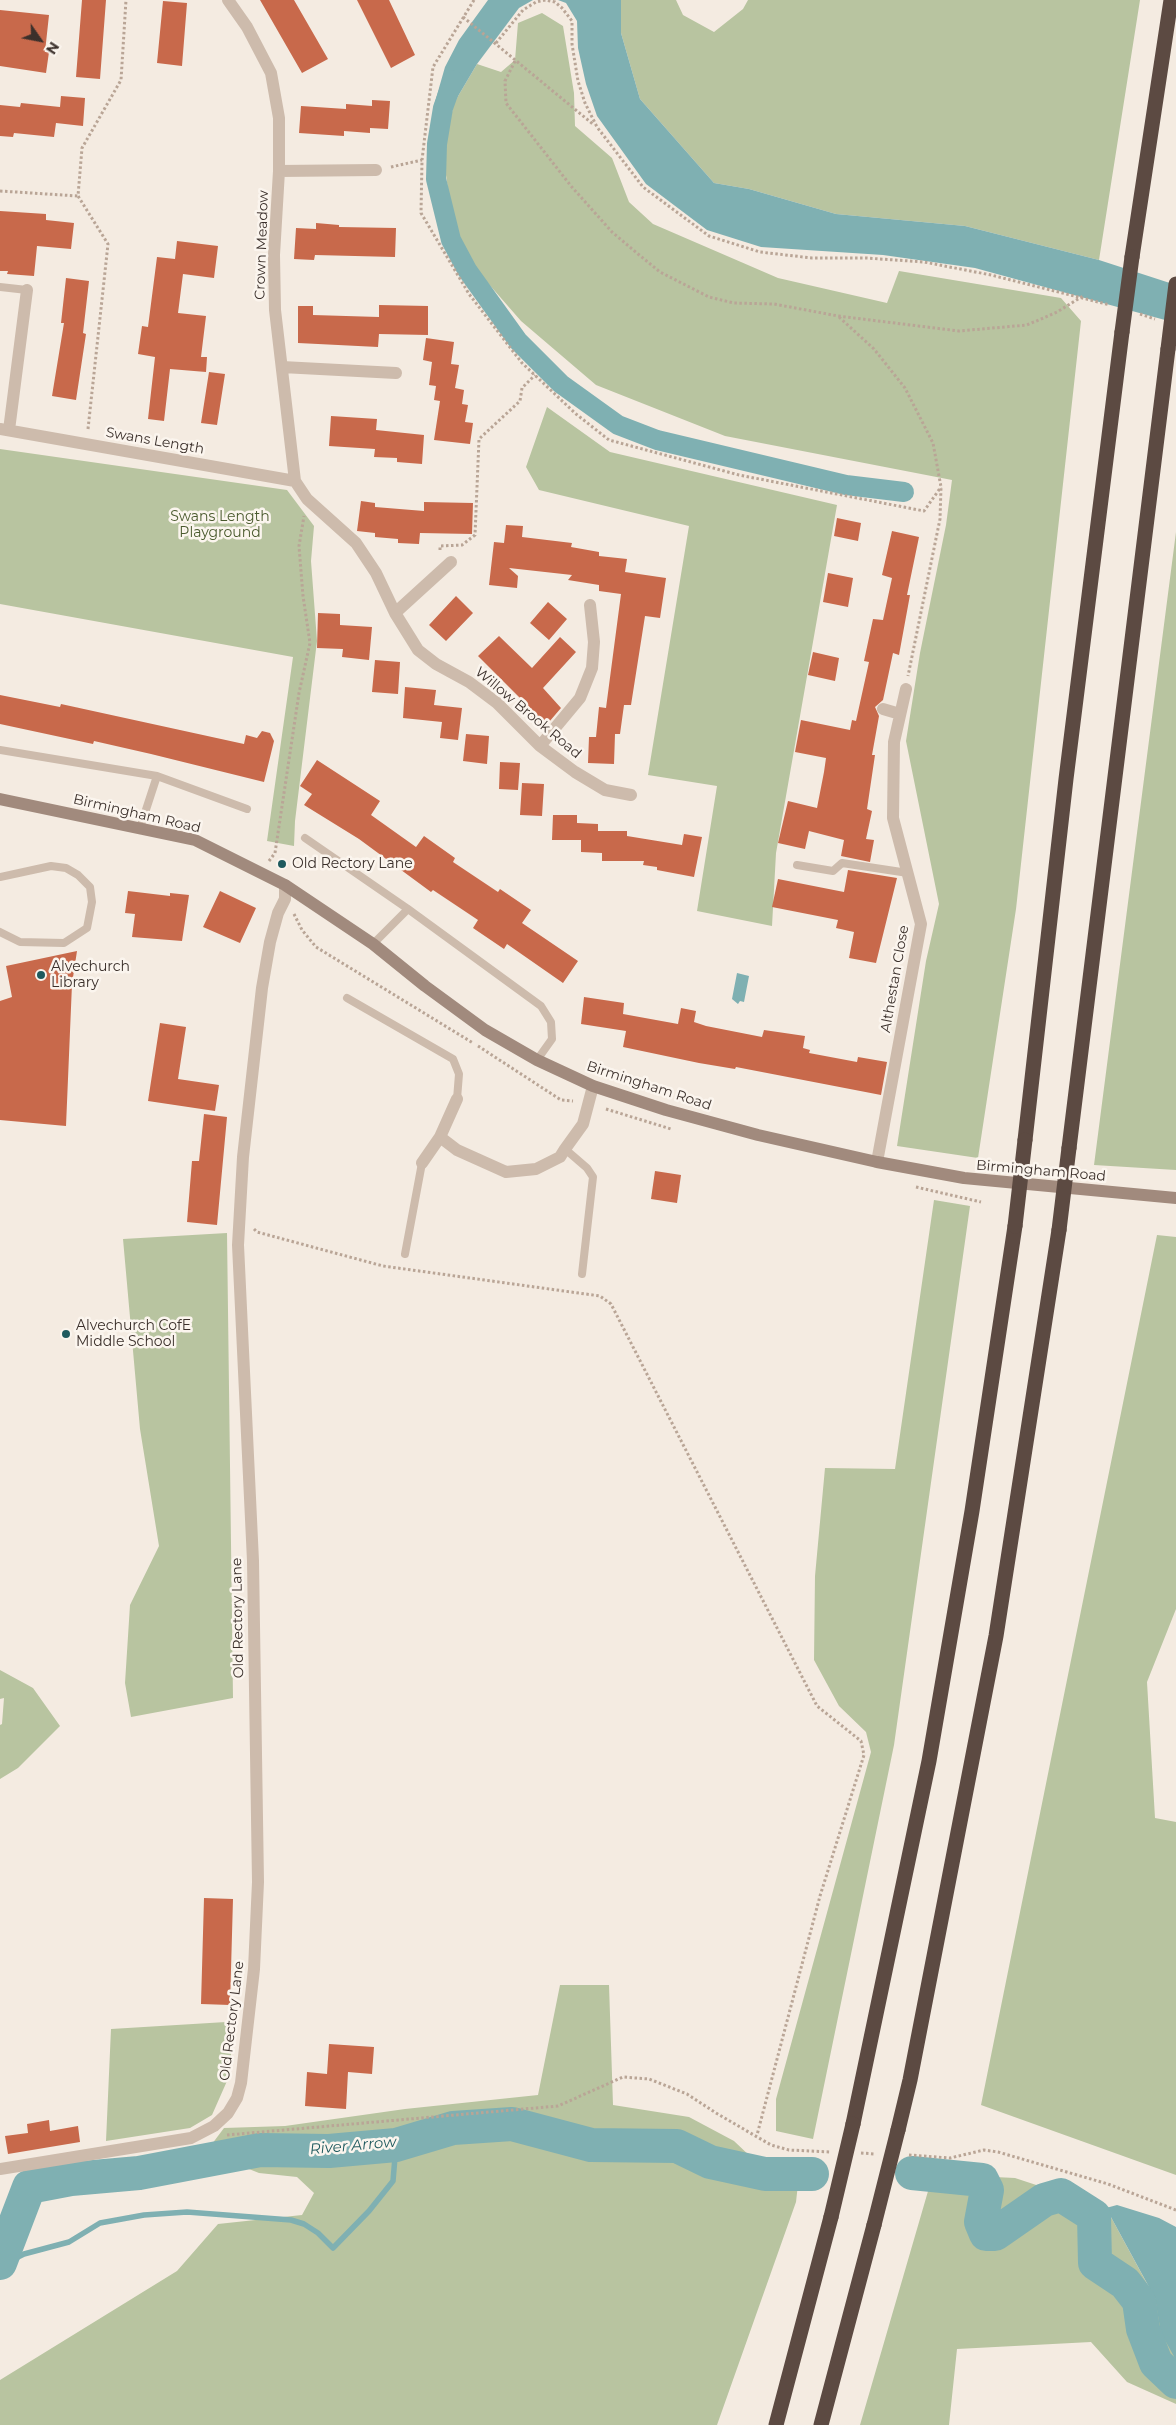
<!DOCTYPE html>
<style>
body{margin:0}
#map{position:relative;width:1176px;height:2425px;overflow:hidden;background:#f4ebe1;font-family:Montserrat,sans-serif}
canvas{display:block}
.north{position:absolute;left:15px;top:15px;width:50px;height:50px;-webkit-text-stroke:4px #fbf5ee;paint-order:stroke;rotate:123deg;font-size:14px;font-weight:700;line-height:20px;text-align:center;color:#3b302b}
.north::after{content:'';display:block;margin:auto;width:18px;height:22px;background:#3b302b;clip-path:polygon(50% 0,100% 100%,50% 72%,0 100%)}
</style>
<div id="map">
<canvas width="1176" height="2425"></canvas>
<div class="north">N</div>
</div>
<script>
const g = document.querySelector('canvas').getContext('2d');
g.lineJoin = 'round';
function paint(path, color) {
  g.fillStyle = color;
  g.fill(path, 'evenodd');
}
function poly(rows) {
  const path = new Path2D();
  for (const r of rows) {
    path.moveTo(r[0], r[1]);
    for (let i = 2; i < r.length; i += 2) path.lineTo(r[i], r[i + 1]);
  }
  return path;
}
function strokePath(path, color, width, dash) {
  g.strokeStyle = color;
  g.lineWidth = width;
  g.lineCap = dash ? 'butt' : 'round';
  g.setLineDash(dash || []);
  g.stroke(path);
}
function label(font, color, halo, rows, align = 'center') {
  g.font = font + ' Montserrat,sans-serif';
  g.lineWidth = 5;
  g.setLineDash([]);
  g.textBaseline = 'middle';
  g.strokeStyle = halo;
  g.fillStyle = color;
  for (const [text, x, y, turn = 0] of rows) {
    g.save();
    g.translate(x, y);
    g.rotate((+turn || 0) * Math.PI / 180);
    g.textAlign = isNaN(turn) ? turn : align;
    if (halo) g.strokeText(text, 0, 0);
    g.fillText(text, 0, 0);
    g.restore();
  }
}
paint(poly([
 [621,0,676,0,683,15,714,32,743,9,748,0,1140,0,1099,260,965,226,836,214,749,189,714,183,640,99,621,33],
 [542,13,563,26,574,93,575,126,612,158,629,202,653,224,778,278,887,303,899,271,1061,298,1081,321,1016,909,978,1158,897,1146,926,961,939,904,906,741,920,653,946,525,952,480,725,436,596,385,521,321,473,266,452,219,443,153,454,103,477,64,501,72,515,60,518,23],
 [547,407,610,452,837,505,776,853,772,926,697,911,717,786,648,775,689,526,539,490,526,467],
 [0,449,287,490,314,526,311,561,317,641,295,821,294,846,267,841,293,657,0,604],
 [1176,532,1176,1170,1094,1165],
 [934,1200,970,1206,894,1745,813,2139,776,2131,776,2099,871,1752,866,1732,839,1706,814,1660,815,1576,825,1468,895,1469],
 [227,1233,233,1698,131,1717,125,1683,130,1605,159,1546,140,1429,123,1239],
 [1157,1235,1176,1237,1176,1609,1147,1682,1155,1818,1176,1822,1176,2175,981,2105],
 [0,1670,33,1688,60,1726,18,1768,0,1779,0,1725,2,1724,4,1698,0,1699],
 [560,1985,609,1985,613,2105,689,2117,734,2141,752,2158,800,2166,796,2202,717,2425,0,2425,0,2380,177,2271,218,2224,302,2215,314,2193,297,2177,259,2173,206,2152,224,2128,285,2126,405,2109,538,2095],
 [226,2022,234,2035,227,2081,212,2115,190,2128,106,2141,111,2029],
 [933,2174,1015,2178,1106,2208,1176,2337,1176,2404,1127,2382,1091,2342,957,2349,949,2425,860,2425]
]), '#b8c4a0');
paint(poly([
 [488,0,533,0,519,8,477,64,454,103,433,109,445,67,459,40],
 [558,0,621,0,621,33,640,99,714,183,749,189,836,214,965,226,1099,260,1176,285,1176,323,975,268,883,255,761,247,707,230,646,184,597,116,586,84,578,48,577,21,566,3],
 [737,973,749,976,744,1002,740,1001,738,1004,732,999],
 [1117,2205,1159,2218,1176,2227,1176,2360,1161,2333,1155,2298,1106,2208]
]), '#7fb0b2');
strokePath(poly([
 [0,2266,24,2254,69,2242,100,2223,144,2215,187,2212,291,2220,304,2224,318,2233,333,2248,369,2211,393,2181,396,2145]
]), '#7fb0b2', 5.5);
strokePath(poly([
 [453,80,443,108,437,144,436,179,451,240,467,270,518,341,561,384,618,425,657,440,846,485,904,492]
]), '#7fb0b2', 20);
strokePath(poly([
 [912,2173,982,2180,987,2190,981,2222,986,2234,995,2234,1044,2200,1061,2195,1094,2216,1095,2263,1125,2283,1139,2301,1143,2329,1156,2363,1176,2382],
 [0,2263,29,2187,71,2179,139,2173,260,2150,329,2151,396,2145,453,2128,512,2124,591,2145,677,2146,710,2162,765,2174,812,2174]
]), '#7fb0b2', 34);
paint(poly([
 [82,0,106,0,100,79,76,77],
 [260,0,294,0,328,59,302,73],
 [357,0,389,0,415,55,391,68],
 [163,1,187,3,182,66,157,63],
 [0,10,49,15,45,52,49,52,46,73,0,66],
 [61,96,85,98,83,126,56,123,54,137,14,133,13,137,0,136,0,105,20,107,21,103,60,107],
 [372,100,390,101,388,129,370,128,370,133,344,131,344,136,299,133,301,106,346,109,346,104,372,106],
 [0,211,46,214,46,220,74,223,71,249,37,246,34,276,7,274,8,271,0,271],
 [316,223,339,225,339,227,396,228,395,257,315,255,314,260,294,259,296,228,316,229],
 [177,241,218,246,214,278,183,274,178,313,206,316,201,357,207,357,206,372,170,369,164,421,148,419,155,357,138,354,142,326,148,327,157,257,175,259],
 [66,278,89,281,83,333,86,334,76,400,52,396,64,323,61,323],
 [379,305,428,306,428,335,379,334,378,347,298,343,298,306,313,306,313,315,379,317],
 [426,338,454,342,451,364,459,365,455,388,464,390,462,404,468,405,465,422,473,423,470,444,434,440,440,401,434,400,436,386,429,385,432,362,423,360],
 [209,372,225,374,217,425,201,423],
 [331,416,377,419,376,430,424,435,422,464,397,462,397,458,374,457,375,449,329,446],
 [361,501,375,503,375,507,424,511,424,502,473,503,472,534,420,533,419,544,398,543,398,539,375,537,375,533,357,531],
 [837,518,861,523,858,541,834,536],
 [506,525,523,526,522,537,572,543,571,547,599,552,599,556,627,559,625,572,666,578,660,618,645,616,631,705,624,705,620,734,615,734,614,764,588,763,589,737,596,737,599,707,606,708,621,594,599,591,599,585,568,580,572,575,509,568,518,576,517,588,489,585,494,542,504,543],
 [892,531,919,537,907,595,910,595,899,655,893,653,883,700,875,707,879,716,872,755,875,755,867,809,872,811,866,839,874,840,870,862,841,856,844,840,809,831,805,849,778,843,788,801,817,808,824,772,826,758,795,752,801,720,850,730,852,720,856,721,869,662,864,661,873,619,883,620,892,578,882,575],
 [828,573,853,578,848,607,823,602],
 [456,596,473,613,446,641,429,625],
 [548,602,567,619,549,640,530,623],
 [318,613,340,614,340,625,372,627,369,660,342,657,343,649,317,648],
 [499,636,532,668,560,637,576,652,543,688,561,708,543,729,528,714,532,710,478,656],
 [813,652,839,658,835,681,808,675],
 [375,660,400,662,398,694,372,692],
 [405,687,436,690,434,705,462,708,458,740,440,738,442,722,403,718],
 [0,695,60,707,61,704,244,744,246,735,257,738,262,731,270,733,274,741,264,782,151,754,94,741,93,744,0,724],
 [466,734,489,736,487,764,463,761],
 [317,760,380,801,371,815,416,847,424,836,455,858,453,862,498,892,500,889,531,910,522,923,578,961,563,983,507,944,504,949,473,928,478,920,433,890,431,892,359,839,304,805,312,794,300,786],
 [500,762,520,763,518,790,499,789],
 [522,783,544,784,542,816,520,815],
 [553,815,577,815,577,823,598,824,598,831,627,831,627,836,682,845,684,834,702,837,694,877,657,870,657,867,643,865,644,861,602,861,602,853,581,852,581,840,552,840],
 [848,870,897,878,876,963,849,958,854,932,836,928,838,920,772,907,778,879,844,892],
 [128,891,170,896,170,893,189,895,182,941,132,937,135,914,125,913],
 [220,891,256,908,240,943,203,927],
 [77,951,72,984,66,1126,0,1120,0,1001,12,997,6,966],
 [584,997,624,1003,623,1014,678,1024,681,1008,696,1011,694,1022,706,1026,762,1037,764,1030,805,1036,803,1048,810,1050,809,1053,857,1062,858,1057,887,1062,881,1095,736,1067,735,1069,699,1063,623,1047,626,1031,581,1024],
 [160,1023,186,1027,178,1079,219,1085,215,1111,148,1101],
 [204,1114,227,1117,217,1225,187,1222,192,1161,199,1161],
 [655,1171,681,1175,677,1203,651,1199],
 [204,1898,233,1899,230,2005,201,2004],
 [329,2044,374,2047,372,2074,348,2072,346,2109,305,2106,307,2072,327,2074],
 [49,2120,50,2131,78,2126,80,2142,8,2154,5,2136,28,2133,27,2124]
]), '#c8694b');
strokePath(poly([
 [474,0,433,67,422,160,421,213,469,294,522,363,576,414,609,440,739,475,924,511,941,487],
 [463,17,594,125],
 [496,43,523,10,536,2,546,0,555,2,562,8,572,21,572,44,578,81,585,103,597,127,643,187,709,236,760,252,812,258,866,258,924,262,991,275,1110,305],
 [515,61,505,81,506,103,571,186,612,232,638,254,660,272,709,297,734,303,774,304,838,316,959,331,1027,325,1057,312,1083,296],
 [391,167,422,160],
 [0,191,78,196],
 [1140,314,1155,319],
 [839,317,874,349,905,388,933,443,941,487,940,519,908,676],
 [88,429,108,244,78,196,82,148,121,80,126,0],
 [440,550,440,546,462,545,475,535,479,439,520,401,522,388,535,375],
 [269,861,275,853,299,693,310,643,303,596,299,546,304,516],
 [294,914,302,930,316,947,473,1043],
 [478,1046,561,1100,573,1101],
 [606,1109,671,1129],
 [916,1187,981,1202],
 [254,1229,257,1232,383,1266,600,1296,611,1304,817,1706,861,1741,864,1755,820,1896,757,2135],
 [227,2135,558,2106,623,2077,649,2079,687,2094,716,2113,771,2145,789,2150,830,2152],
 [861,2153,875,2154],
 [909,2155,950,2158,984,2150,998,2152,1108,2184,1176,2210]
]), '#b9a596', 3, [2.5, 2.5]);
strokePath(poly([
 [0,287,27,290],
 [0,750,157,776,247,809],
 [140,828,157,776],
 [305,838,408,909,541,1006,551,1022,552,1039,537,1060],
 [797,865,833,871,842,863,908,873],
 [0,877,51,866,66,868,78,875,90,887,92,902,87,928,64,943,20,942,0,932],
 [373,944,408,909],
 [347,998,453,1059,459,1074,457,1099],
 [565,1149,587,1168,593,1177,582,1274],
 [405,1254,422,1163]
]), '#cdbbac', 8);
strokePath(poly([
 [228,0,247,27,271,73,279,118,279,171,274,255,275,310,295,481,307,499,356,543,376,573,395,613,418,650,436,664,469,682,497,703,540,746,575,772,605,790,631,795],
 [279,171,376,170],
 [282,367,396,373],
 [0,429,295,481],
 [9,430,27,290],
 [395,613,451,562],
 [883,709,900,714],
 [540,746,580,698,592,668,594,642,590,605],
 [440,1137,457,1099],
 [877,1162,921,924,893,818,894,742,906,689],
 [422,1163,440,1137,457,1150,506,1172,536,1169,560,1157,565,1149,583,1124,593,1086],
 [0,2169,191,2138,214,2126,228,2113,237,2098,241,2083,254,1969,258,1882,253,1561,238,1245,243,1157,262,988,270,942,278,913,285,899,285,885]
]), '#cdbbac', 12);
strokePath(poly([
 [0,799,195,840,285,885,373,944,425,986,485,1030,537,1060,593,1086,666,1110,758,1135,877,1162,964,1178,1176,1198]
]), '#a18a7d', 12);
strokePath(poly([
 [1132,257,1171,0],
 [1025,1140,1066,779,1122,332],
 [1069,1148,1168,349],
 [853,2124,929,1761,972,1511,1015,1226],
 [898,2130,910,2080,996,1636,1059,1230],
 [776,2425,831,2217],
 [821,2425,874,2225]
]), '#5c4a42', 15);
strokePath(poly([
 [1122,332,1132,257],
 [1168,349,1176,284],
 [1015,1226,1025,1140],
 [1059,1230,1069,1148],
 [831,2217,853,2124],
 [874,2225,898,2130]
]), '#5c4a42', 15);
for (const [x, y, r, color] of [
 [282,864,5,"#1f5a5e"],
 [41,975,5,"#1f5a5e"],
 [66,1334,5,"#1f5a5e"]
]) {
  const dot = new Path2D();
  dot.arc(x, y, r, 0, 2 * Math.PI);
  g.fillStyle = color;
  g.fill(dot);
  strokePath(dot, '#fbf5ee', 2);
}
label('14px', '#3b302b', '#fbf5ee', [
 ["Crown Meadow",262,245,-88],
 ["Swans Length",155,441,10],
 ["Willow Brook Road",528,713,40],
 ["Birmingham Road",137,814,13],
 ["Althestan Close",895,979,-80],
 ["Birmingham Road",649,1086,18],
 ["Birmingham Road",1041,1171,5],
 ["Old Rectory Lane",238,1618,-91],
 ["Old Rectory Lane",232,2021,-83]
]);
label('14px', '#4a5a2e', '#fbf5ee', [
 ["Swans Length",220,517],
 ["Playground",220,533]
]);
label('14px', '#3b302b', '#fbf5ee', [
 ["Old Rectory Lane",292,864],
 ["Alvechurch",51,967],
 ["Library",51,983],
 ["Alvechurch CofE",76,1326],
 ["Middle School",76,1342]
], 'left');
label('italic 15px', '#1f5a5e', '#fbf5ee', [
 ["River Arrow",353,2146,-5]
]);
</script>
